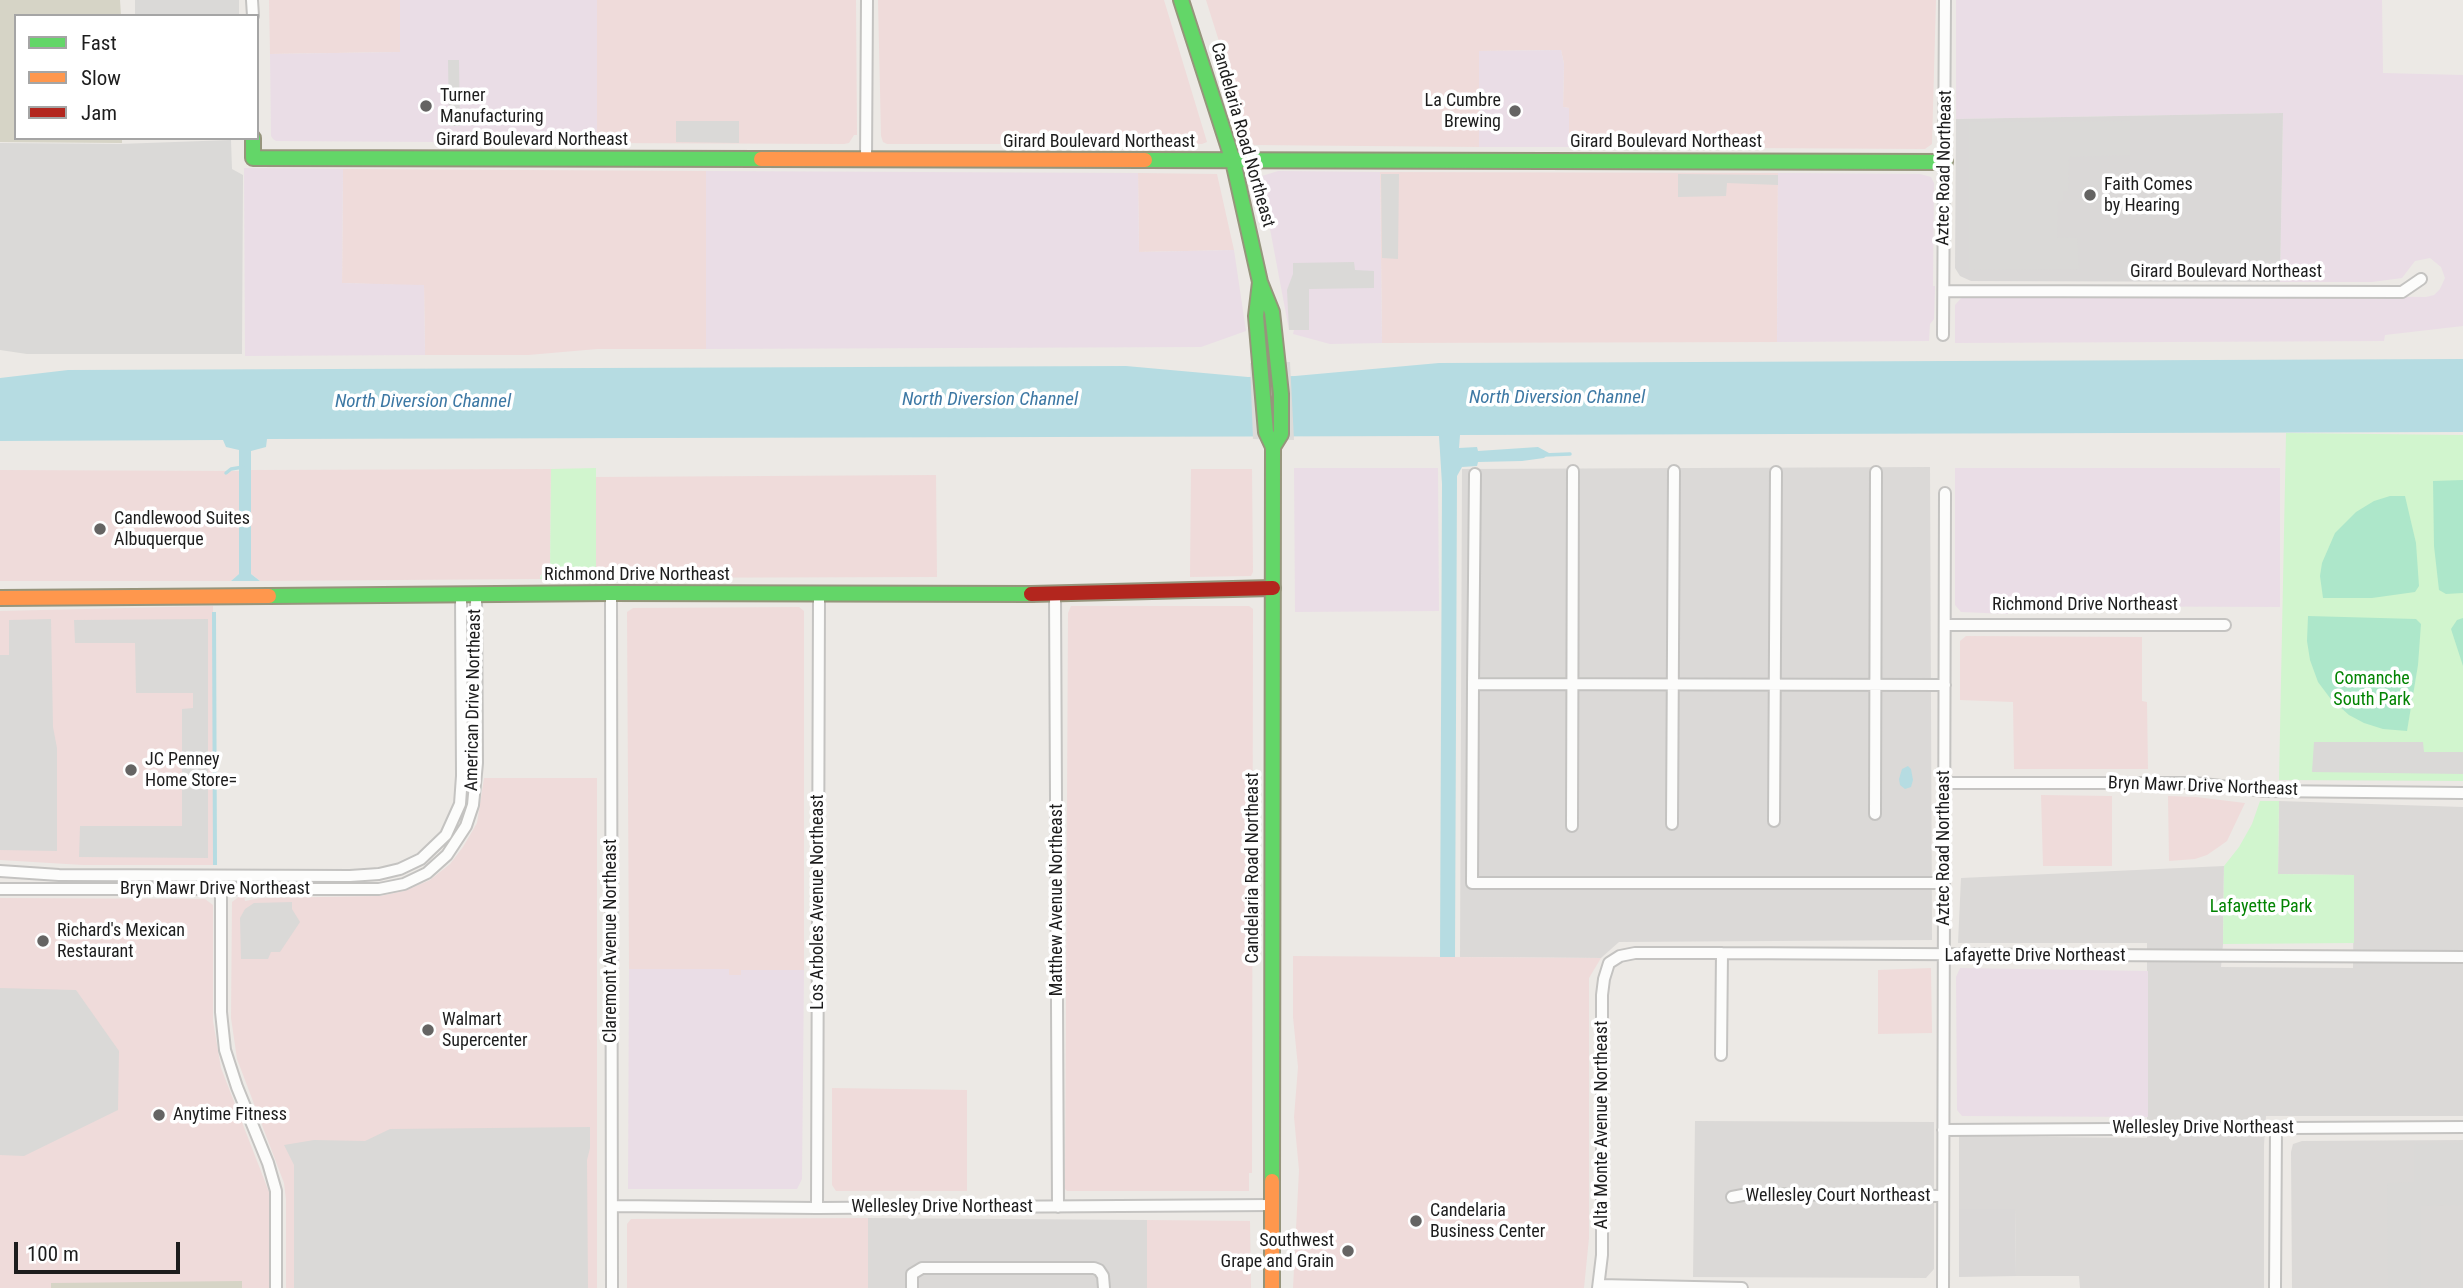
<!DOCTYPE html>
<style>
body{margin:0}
#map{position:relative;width:2463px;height:1288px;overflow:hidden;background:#ece9e5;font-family:"Roboto Condensed",sans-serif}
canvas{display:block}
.legend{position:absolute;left:14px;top:14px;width:245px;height:126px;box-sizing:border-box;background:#fff;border:2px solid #a5a5a5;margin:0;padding:9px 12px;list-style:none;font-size:21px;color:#1d1d1d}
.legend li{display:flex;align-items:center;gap:14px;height:35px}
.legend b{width:35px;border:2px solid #a5a5a5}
.scale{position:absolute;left:14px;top:1242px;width:166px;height:32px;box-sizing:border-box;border:4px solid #1d1d1d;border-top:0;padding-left:9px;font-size:21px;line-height:24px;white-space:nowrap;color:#1d1d1d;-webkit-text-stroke:5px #fff;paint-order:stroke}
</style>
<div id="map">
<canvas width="2463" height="1288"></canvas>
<ul class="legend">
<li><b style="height:9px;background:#63d668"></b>Fast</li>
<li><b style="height:9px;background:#ff974d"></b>Slow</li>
<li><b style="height:9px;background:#b3261e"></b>Jam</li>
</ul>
<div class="scale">100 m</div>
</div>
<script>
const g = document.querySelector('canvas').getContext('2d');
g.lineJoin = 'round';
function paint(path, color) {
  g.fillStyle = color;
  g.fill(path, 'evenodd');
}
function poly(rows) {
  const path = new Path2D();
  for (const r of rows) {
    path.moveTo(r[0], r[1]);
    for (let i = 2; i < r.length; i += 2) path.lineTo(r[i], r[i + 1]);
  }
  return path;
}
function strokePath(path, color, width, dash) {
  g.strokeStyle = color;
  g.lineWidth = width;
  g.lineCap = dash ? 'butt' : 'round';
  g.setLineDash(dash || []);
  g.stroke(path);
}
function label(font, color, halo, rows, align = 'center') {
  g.font = font + ' "Roboto Condensed",sans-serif';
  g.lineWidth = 7;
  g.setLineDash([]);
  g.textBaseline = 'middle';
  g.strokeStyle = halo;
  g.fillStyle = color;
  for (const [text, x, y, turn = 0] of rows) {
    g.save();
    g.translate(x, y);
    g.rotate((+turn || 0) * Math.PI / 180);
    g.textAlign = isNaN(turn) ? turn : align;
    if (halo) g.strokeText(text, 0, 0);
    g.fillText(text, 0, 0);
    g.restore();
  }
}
paint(poly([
 [1930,467,1932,940,1619,942,1601,958,1460,957,1462,469],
 [2279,801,2463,807,2463,1116,2266,1116,2264,1145,2264,1288,2080,1288,2079,1276,2016,1276,2015,1209,1959,1209,1959,1136,2147,1138,2147,943,1958,943,1961,878,2224,866,2223,944,2221,967,2353,968,2354,875,2278,874],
 [1695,1121,1934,1122,1934,1269,1926,1278,1693,1277],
 [2463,1140,2463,1288,2292,1288,2291,1152,2293,1144,2302,1141],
 [868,1218,1147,1220,1147,1288,868,1288]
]), '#dbd9d7');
paint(poly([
 [269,0,400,0,400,52,270,54],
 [597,0,856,0,857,135,854,135,849,143,844,144,597,143],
 [878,0,1164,0,1207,142,1202,144,887,144,883,142,881,136],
 [1206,0,1936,0,1932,144,1925,149,1569,147,1569,108,1563,107,1564,64,1561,50,1479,51,1479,147,1254,145,1250,140],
 [343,169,706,171,706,349,597,349,528,355,425,355,424,286,342,283],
 [1380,172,1778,173,1777,342,1382,343],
 [1138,173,1217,174,1234,250,1139,252],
 [551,469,550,573,540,575,540,579,260,581,251,574,251,470],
 [1191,469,1252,469,1253,572,1251,576,1190,577],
 [0,470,239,471,239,574,231,581,0,581],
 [936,475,937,577,596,578,596,477],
 [213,606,213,865,83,865,0,860,0,611],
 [1071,606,1249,606,1253,609,1252,1173,1249,1173,1249,1191,1067,1191,1065,1189,1068,613],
 [799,607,804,611,804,970,742,970,742,975,729,975,728,969,629,969,627,612,633,608],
 [1966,636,2142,637,2142,701,2147,702,2148,769,2014,769,2013,702,1960,700,1960,641],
 [484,778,597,778,597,1288,286,1288,286,1199,284,1183,237,1059,231,1018,232,902,240,896,244,896,245,901,261,898,380,896,404,891,430,880,450,864,463,847,477,823],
 [2041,795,2112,796,2112,866,2043,866],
 [2168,796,2196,797,2245,803,2227,841,2220,846,2207,855,2195,859,2169,861],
 [0,898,205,899,213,905,213,1021,221,1068,269,1192,269,1288,0,1288],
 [1293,956,1601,958,1589,978,1589,1238,1584,1288,1293,1288,1299,1170,1294,1117,1298,1067,1293,1017],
 [1931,968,1932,1033,1878,1034,1878,970],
 [832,1088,967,1090,967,1191,836,1191,832,1185],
 [868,1218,868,1288,627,1288,627,1224,631,1219],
 [1147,1220,1250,1221,1251,1288,1147,1288]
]), '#efdbda');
paint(poly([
 [400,0,597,0,597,143,276,141,273,139,271,136,270,54,400,52],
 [1956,0,2382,0,2383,73,2463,75,2463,326,2385,335,2384,341,1955,343,1955,305,1962,297,1968,294,2426,297,2434,295,2440,289,2445,278,2441,267,2430,258,2415,261,2402,278,2372,282,2280,282,2283,113,1956,119],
 [1561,50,1564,64,1563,107,1569,108,1569,147,1479,147,1479,51],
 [244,168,343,169,342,283,424,285,425,355,245,356],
 [706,171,1138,173,1139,252,1234,250,1246,331,1201,347,706,349],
 [1278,171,1380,172,1382,343,1330,344,1293,334,1294,330,1289,330,1261,181,1262,176],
 [1778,173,1920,174,1931,177,1934,183,1933,286,1935,286,1934,319,1930,324,1929,341,1777,342],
 [1294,468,1438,468,1439,611,1295,612],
 [1955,468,2280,468,2280,607,2009,606,2008,614,1961,612,1955,605],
 [1960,968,2148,971,2148,1117,1962,1116,1957,1110,1956,977],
 [629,969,729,969,729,975,741,975,741,970,804,970,802,1179,797,1189,628,1189]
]), '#eadde6');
paint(poly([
 [2283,113,2280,282,1971,281,1960,276,1955,268,1956,119],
 [1959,1209,2015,1209,2016,1276,1959,1277]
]), '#dad8d7');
paint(poly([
 [0,0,120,0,121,16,16,16,16,138,122,138,122,143,0,142],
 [242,1281,242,1288,51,1288,51,1283]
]), '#d6d4c6');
paint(poly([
 [2286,433,2463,435,2463,781,2279,780],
 [596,468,596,578,540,579,542,574,550,573,551,469],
 [2260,801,2279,801,2278,874,2354,875,2354,943,2223,944,2224,866,2239,847,2252,824]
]), '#d1f5ce');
paint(poly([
 [2463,480,2463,593,2446,594,2439,590,2434,546,2433,481],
 [2390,496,2405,496,2416,543,2419,586,2415,592,2372,598,2323,598,2320,576,2322,563,2335,533,2356,512,2374,501],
 [2308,616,2416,619,2421,624,2418,665,2407,731,2383,729,2364,723,2349,715,2330,698,2318,682,2310,660,2307,641],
 [2463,618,2463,666,2451,629,2457,620]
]), '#ade7ca');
paint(poly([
 [135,0,239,0,239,16,135,16],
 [448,60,459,60,460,126,449,126],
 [676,121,739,121,739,143,676,142],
 [2130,121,2130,155,2069,157,2068,191,2063,191,2063,201,2058,202,2057,237,2077,238,2079,269,1969,270,1969,122],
 [231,140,232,169,243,175,242,354,27,354,0,350,0,143,119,144],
 [1381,174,1399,174,1398,259,1382,258],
 [1678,174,1778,175,1778,185,1727,183,1726,196,1678,197],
 [1354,262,1355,270,1374,271,1374,288,1309,289,1309,330,1289,330,1287,290,1293,274,1293,263],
 [51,619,53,727,57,748,57,851,0,850,0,655,9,655,9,620],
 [208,619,208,858,79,857,80,826,182,826,182,709,193,708,193,693,136,693,135,643,75,643,74,620],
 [2314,742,2423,742,2424,752,2463,752,2463,774,2312,772],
 [292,902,292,909,300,922,280,952,271,952,268,959,241,959,240,918,245,909,254,903],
 [0,988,76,990,119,1051,118,1110,24,1156,0,1155],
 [590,1127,590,1148,587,1160,588,1288,294,1288,294,1165,284,1145,314,1140,365,1141,390,1129],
 [2463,1143,2463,1205,2421,1206,2421,1288,2388,1288,2387,1183,2414,1182,2414,1144]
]), '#dad9d7');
paint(poly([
 [2463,359,2463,432,1460,435,1459,448,1477,447,1478,451,1538,447,1549,453,1544,458,1522,461,1478,462,1477,466,1462,467,1457,476,1455,957,1440,957,1442,484,1439,436,267,439,266,447,251,451,251,574,260,581,231,581,239,574,239,450,226,447,223,440,0,441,0,378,68,370,1126,366,1248,377,1295,376,1439,363],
 [212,612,216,612,217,865,213,865],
 [1908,766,1911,769,1913,780,1911,787,1905,789,1900,785,1899,779,1902,769]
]), '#b6dce2');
paint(poly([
 [1290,362,1294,440,1253,439,1250,363]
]), '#dcdbd9');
strokePath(poly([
 [1544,455,1570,454],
 [226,473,231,469,243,467]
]), '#b6dce2', 3.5);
const street = poly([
 [252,0,253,16],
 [866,160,867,0],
 [1944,291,2402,292,2421,279],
 [1943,335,1945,0],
 [611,593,612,1288],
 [1055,594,1058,1207],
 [1945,625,2225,625],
 [1473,684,1475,474],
 [1944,783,2194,783,2266,791,2463,793],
 [1875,814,1876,472],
 [1774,821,1776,472],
 [1672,824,1674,471],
 [1572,826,1573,471],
 [0,871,59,875,350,876,379,874,400,869,421,859,446,835,460,804,462,776,461,595],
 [1943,883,1472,883,1473,684,1945,685],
 [221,885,221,1012,225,1050,237,1087,268,1163,276,1191,276,1288],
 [0,889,379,889,404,884,427,873,447,855,466,826,473,805,477,763,476,595],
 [1721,1055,1722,953],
 [1943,1130,2463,1127],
 [1732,1197,1748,1194,1943,1196],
 [612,1206,817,1208,1272,1205],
 [817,1208,819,595],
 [1599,1285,1742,1288],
 [912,1288,912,1274,922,1268,1094,1268,1099,1270,1103,1276,1104,1288],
 [1598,1288,1602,1255,1602,995,1604,979,1609,963,1620,956,1635,953,1722,953,2463,957],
 [1943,1288,1945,493],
 [2275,1288,2276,1128]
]);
const fast = poly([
 [1181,0,1233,161,1260,282,1272,312,1281,394,1281,434,1273,447],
 [253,138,253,158,761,159],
 [1145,160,1945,162],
 [1260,282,1256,316,1266,432,1273,447,1272,1181],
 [269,596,611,593,1031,594]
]);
const slow = poly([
 [761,159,1145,160],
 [0,598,269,596],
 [1272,1288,1272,1181]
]);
const jam = poly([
 [1031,594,1273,588]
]);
strokePath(street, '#c4c3c1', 14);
strokePath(fast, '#96957c', 18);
strokePath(slow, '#96957c', 18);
strokePath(jam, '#96957c', 18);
strokePath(street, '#fcfcfb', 10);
strokePath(fast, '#63d668', 14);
strokePath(slow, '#ff974d', 14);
strokePath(jam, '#b3261e', 14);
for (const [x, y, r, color] of [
 [426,106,7,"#656463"],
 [1515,111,7,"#656463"],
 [2090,195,7,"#656463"],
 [100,529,7,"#656463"],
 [131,770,7,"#656463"],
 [43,941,7,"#656463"],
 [428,1030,7,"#656463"],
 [159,1115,7,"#656463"],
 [1416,1221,7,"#656463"],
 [1348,1251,7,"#656463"]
]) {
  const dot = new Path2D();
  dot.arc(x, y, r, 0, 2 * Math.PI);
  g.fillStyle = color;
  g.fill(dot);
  strokePath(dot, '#fff', 2.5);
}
label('18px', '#1d1d1d', '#fff', [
 ["Turner",440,96],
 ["Manufacturing",440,117],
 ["La Cumbre",1501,101,"right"],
 ["Brewing",1501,122,"right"],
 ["Faith Comes",2104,185],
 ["by Hearing",2104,206],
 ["Candlewood Suites",114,519],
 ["Albuquerque",114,540],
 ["JC Penney",145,760],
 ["Home Store=",145,781],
 ["Richard's Mexican",57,931],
 ["Restaurant",57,952],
 ["Walmart",442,1020],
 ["Supercenter",442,1041],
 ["Anytime Fitness",173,1115],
 ["Candelaria",1430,1211],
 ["Business Center",1430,1232],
 ["Southwest",1334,1241,"right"],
 ["Grape and Grain",1334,1262,"right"]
], 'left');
label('18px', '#1d1d1d', '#fff', [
 ["Candelaria Road Northeast",1242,135,74],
 ["Girard Boulevard Northeast",532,140],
 ["Girard Boulevard Northeast",1099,142],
 ["Girard Boulevard Northeast",1666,142],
 ["Aztec Road Northeast",1945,168,-89],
 ["Girard Boulevard Northeast",2226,272],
 ["Richmond Drive Northeast",637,575],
 ["Richmond Drive Northeast",2085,605],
 ["American Drive Northeast",474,700,-89],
 ["Bryn Mawr Drive Northeast",2203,787,2],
 ["Aztec Road Northeast",1944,848,-90],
 ["Candelaria Road Northeast",1253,868,-90],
 ["Bryn Mawr Drive Northeast",215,889],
 ["Matthew Avenue Northeast",1057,900,-90],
 ["Los Arboles Avenue Northeast",818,902,-90],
 ["Claremont Avenue Northeast",611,941,-90],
 ["Lafayette Drive Northeast",2035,956],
 ["Alta Monte Avenue Northeast",1602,1125,-90],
 ["Wellesley Drive Northeast",2203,1128],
 ["Wellesley Court Northeast",1838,1196],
 ["Wellesley Drive Northeast",942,1207]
]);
label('18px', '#038403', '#fff', [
 ["Comanche",2372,679],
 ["South Park",2372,700],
 ["Lafayette Park",2261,907]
]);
label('italic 19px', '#3d78a4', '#fff', [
 ["North Diversion Channel",1557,398],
 ["North Diversion Channel",990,400],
 ["North Diversion Channel",423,402]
]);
</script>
